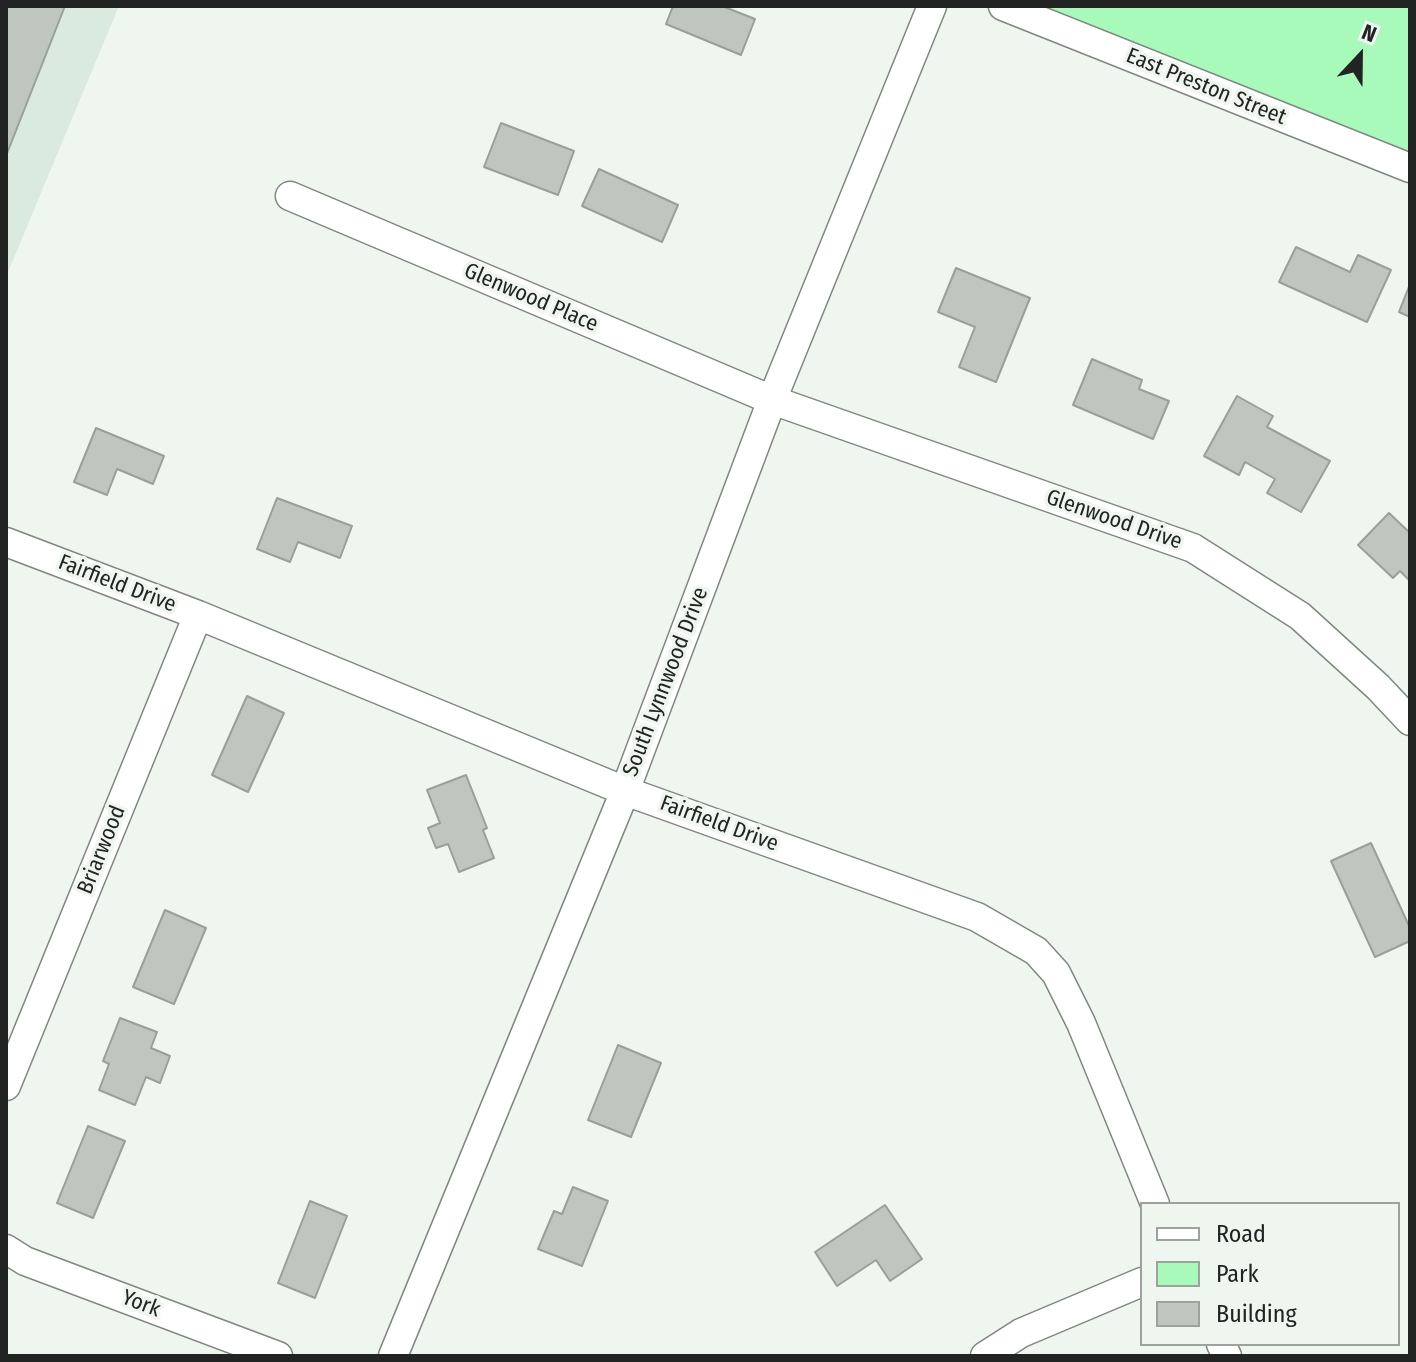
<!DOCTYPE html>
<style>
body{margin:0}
#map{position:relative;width:1416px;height:1362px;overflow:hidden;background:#eef6ef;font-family:"Fira Sans Condensed",sans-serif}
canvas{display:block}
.frame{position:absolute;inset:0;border:8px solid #212422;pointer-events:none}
.legend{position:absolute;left:1140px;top:1202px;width:260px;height:144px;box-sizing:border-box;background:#eef6ef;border:2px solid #9ca29d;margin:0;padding:10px 14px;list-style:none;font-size:24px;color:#212422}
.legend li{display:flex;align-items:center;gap:16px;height:40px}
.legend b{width:40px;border:2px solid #9ca29d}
.north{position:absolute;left:1320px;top:16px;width:80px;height:80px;-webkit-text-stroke:6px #eef6ef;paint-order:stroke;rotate:22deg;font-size:22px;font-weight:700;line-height:32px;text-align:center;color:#212422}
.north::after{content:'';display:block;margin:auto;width:28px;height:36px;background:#212422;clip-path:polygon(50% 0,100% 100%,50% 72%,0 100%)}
</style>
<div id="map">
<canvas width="1416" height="1362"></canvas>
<div class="frame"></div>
<ul class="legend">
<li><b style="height:10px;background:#fff"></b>Road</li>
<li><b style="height:22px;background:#a8fabb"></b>Park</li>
<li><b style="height:22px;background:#bec6bf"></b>Building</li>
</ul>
<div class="north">N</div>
</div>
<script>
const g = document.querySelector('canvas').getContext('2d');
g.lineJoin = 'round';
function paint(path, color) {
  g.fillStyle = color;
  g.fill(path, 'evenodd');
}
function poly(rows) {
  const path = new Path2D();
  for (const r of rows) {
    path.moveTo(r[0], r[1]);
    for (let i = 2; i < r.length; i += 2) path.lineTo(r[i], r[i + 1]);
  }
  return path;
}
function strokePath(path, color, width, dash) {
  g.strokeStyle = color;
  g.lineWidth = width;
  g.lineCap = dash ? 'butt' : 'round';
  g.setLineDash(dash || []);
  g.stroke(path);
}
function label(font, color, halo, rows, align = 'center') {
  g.font = font + ' "Fira Sans Condensed",sans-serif';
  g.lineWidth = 7;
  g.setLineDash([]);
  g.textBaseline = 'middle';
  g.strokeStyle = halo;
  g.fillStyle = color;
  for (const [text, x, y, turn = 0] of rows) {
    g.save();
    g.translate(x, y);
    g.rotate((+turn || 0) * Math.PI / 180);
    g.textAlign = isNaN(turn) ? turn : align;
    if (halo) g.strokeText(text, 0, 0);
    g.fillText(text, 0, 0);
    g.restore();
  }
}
paint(poly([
 [6,6,119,6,6,277]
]), '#dbeade');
paint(poly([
 [1003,6,1410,6,1410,167]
]), '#a8fabb');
const building = poly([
 [6,6,65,6,6,156,6,6],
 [673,6,722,6,755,19,741,55,666,24,673,6],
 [501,123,574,151,558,195,484,167,501,123],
 [599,169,678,205,662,242,582,206,599,169],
 [1296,247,1350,272,1358,255,1391,270,1367,322,1279,282,1296,247],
 [956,268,1030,298,996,382,959,367,975,327,938,312,956,268],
 [1410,284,1410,317,1399,312,1410,284],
 [1092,359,1142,380,1139,389,1169,401,1153,439,1073,405,1092,359],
 [1237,396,1273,416,1267,427,1330,461,1301,512,1267,493,1275,479,1245,462,1239,475,1204,456,1237,396],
 [96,428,164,456,153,484,117,469,107,495,74,482,96,428],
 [277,498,352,526,340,558,298,542,290,562,257,549,277,498],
 [1389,513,1410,533,1410,581,1400,571,1393,578,1358,545,1389,513],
 [247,696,284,713,248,792,212,775,247,696],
 [466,775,487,828,483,830,494,858,459,872,448,844,436,848,428,828,440,823,427,790,466,775],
 [1371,843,1410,928,1410,941,1375,957,1331,861,1371,843],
 [165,910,206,928,174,1004,133,987,165,910],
 [120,1018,157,1032,151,1048,170,1056,160,1083,146,1077,135,1105,99,1090,109,1064,103,1061,120,1018],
 [618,1045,661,1063,631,1137,588,1120,618,1045],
 [88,1126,125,1141,93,1218,57,1203,88,1126],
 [573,1187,608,1201,582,1266,538,1249,554,1211,562,1214,573,1187],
 [310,1201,347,1216,315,1298,278,1283,310,1201],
 [885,1205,922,1259,890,1281,876,1260,837,1286,815,1252,885,1205]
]);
paint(building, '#bec6bf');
strokePath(building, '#98a099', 2);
const minor = poly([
 [1003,6,1410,168],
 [290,196,772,400,1193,548,1300,616,1378,687,1410,721],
 [6,542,198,615,625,791,977,917,1036,951,1056,973,1081,1023,1155,1204],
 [6,1086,198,615],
 [6,1249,25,1261,278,1356],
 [1221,1344,1227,1356],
 [393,1356,625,791,772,400,932,6],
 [985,1356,1021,1333,1142,1282]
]);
strokePath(minor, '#808781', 31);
strokePath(minor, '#fff', 28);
label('22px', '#212422', '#eef6ef', [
 ["East Preston Street",1206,87,22],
 ["Glenwood Place",531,298,23],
 ["Glenwood Drive",1114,520,19],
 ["Fairfield Drive",117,584,21],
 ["South Lynnwood Drive",666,682,-69],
 ["Fairfield Drive",719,824,20],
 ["Briarwood",102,850,-68],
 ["York",141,1304,21]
]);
</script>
